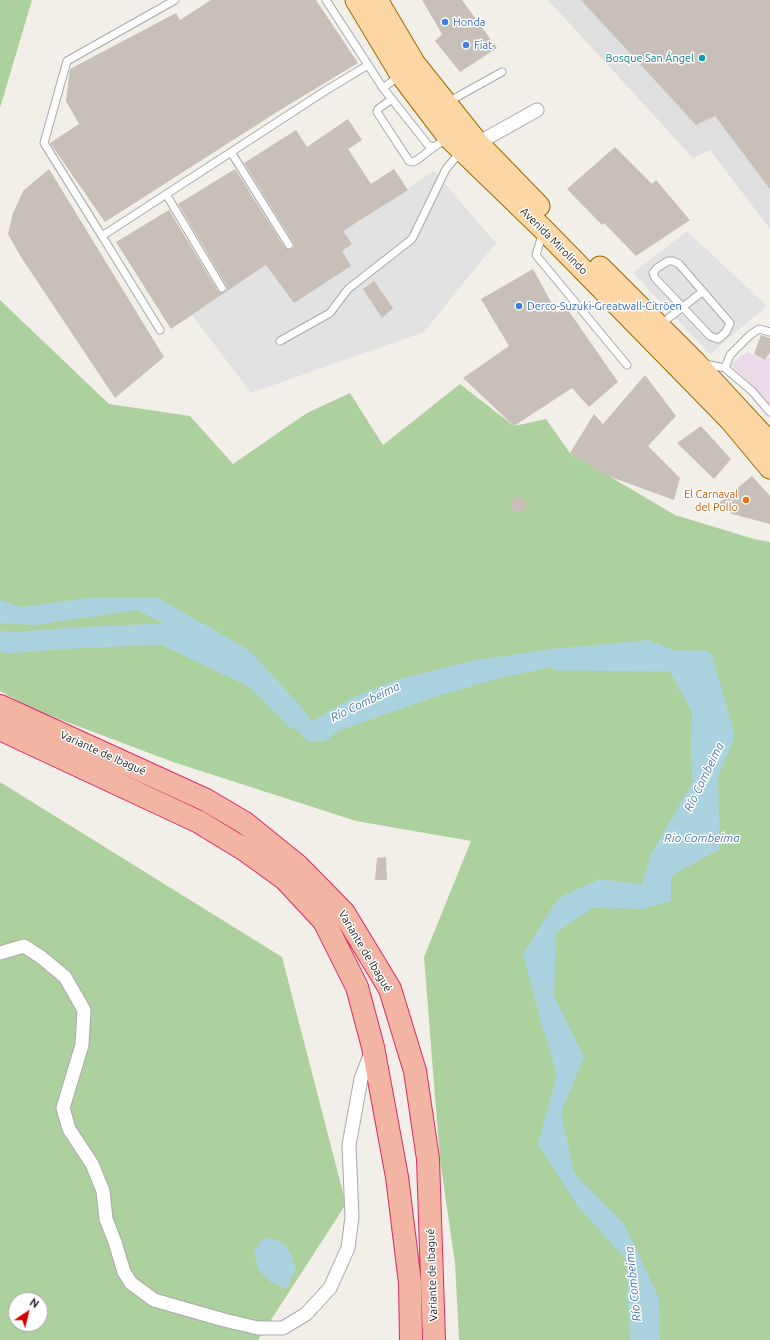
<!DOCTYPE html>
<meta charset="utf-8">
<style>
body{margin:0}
#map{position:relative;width:770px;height:1340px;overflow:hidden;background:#f2efe9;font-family:Ubuntu,sans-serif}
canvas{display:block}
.north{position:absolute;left:8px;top:1292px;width:40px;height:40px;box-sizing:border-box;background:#fff;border:1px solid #a7a7a7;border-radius:50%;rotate:35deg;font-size:11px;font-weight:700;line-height:16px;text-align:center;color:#222}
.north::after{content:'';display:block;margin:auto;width:14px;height:18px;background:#d40000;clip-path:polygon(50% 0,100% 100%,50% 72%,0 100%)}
</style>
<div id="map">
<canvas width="770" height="1340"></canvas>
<div class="north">N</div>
</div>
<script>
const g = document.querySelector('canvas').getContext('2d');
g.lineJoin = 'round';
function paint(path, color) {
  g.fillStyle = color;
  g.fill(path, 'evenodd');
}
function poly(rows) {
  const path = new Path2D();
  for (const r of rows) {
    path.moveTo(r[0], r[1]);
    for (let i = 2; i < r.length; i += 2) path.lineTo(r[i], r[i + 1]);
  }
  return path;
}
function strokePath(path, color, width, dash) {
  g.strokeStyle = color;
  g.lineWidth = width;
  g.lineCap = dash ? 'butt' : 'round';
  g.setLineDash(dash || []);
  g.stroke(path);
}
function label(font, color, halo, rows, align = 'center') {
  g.font = font + ' Ubuntu,sans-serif';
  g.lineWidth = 3;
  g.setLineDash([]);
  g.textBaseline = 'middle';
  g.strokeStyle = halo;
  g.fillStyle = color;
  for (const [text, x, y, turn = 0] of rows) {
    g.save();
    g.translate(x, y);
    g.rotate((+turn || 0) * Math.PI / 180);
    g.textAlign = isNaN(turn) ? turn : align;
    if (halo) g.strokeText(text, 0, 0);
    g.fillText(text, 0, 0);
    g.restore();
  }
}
paint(poly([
 [548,0,770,0,770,229,710,150,693,158]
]), '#e0dfdf');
paint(poly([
 [747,352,765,360,770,357,770,405,731,364]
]), '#ebdbe8');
paint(poly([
 [0,0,32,0,0,108],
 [0,300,109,404,190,416,233,464,307,413,350,393,383,445,460,384,514,426,546,419,570,453,675,515,754,539,770,542,770,1340,459,1340,455,1263,440,1160,424,957,471,841,356,821,173,762,35,710,0,691],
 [0,782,282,957,346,1204,258,1340,0,1340],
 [16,1300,40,1300,40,1324,16,1324]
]), '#add19e');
paint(poly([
 [434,171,496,243,424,332,251,393,192,315,348,211,357,223],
 [687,231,767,306,710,354,633,273]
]), '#e2e2e2');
paint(poly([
 [96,597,158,598,249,650,297,702,312,721,354,697,402,678,471,661,550,649,649,640,691,657,726,706,718,774,720,849,671,876,671,901,643,909,592,908,556,933,554,996,584,1057,561,1113,574,1173,624,1224,659,1298,660,1340,630,1340,626,1260,577,1205,538,1144,557,1074,542,1026,523,954,558,898,600,879,647,885,695,818,691,756,692,712,668,668,610,654,501,678,444,694,340,730,324,742,307,741,288,720,267,685,209,667,187,636,138,610,35,625,0,623,0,600,21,607],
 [264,1238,276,1239,285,1245,291,1254,296,1269,286,1289,269,1281,258,1269,254,1250]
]), '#aad3df');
strokePath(poly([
 [0,641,8,643,73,638,163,634,255,678,296,719],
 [557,660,703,661,724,735,704,783,661,858,649,896,645,896]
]), '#aad3df', 21);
paint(poly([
 [211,0,316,0,358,63,280,110,105,222,50,143,79,124,66,101,70,69,176,13,180,20],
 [422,0,462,0,497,48,460,72,435,41,442,34],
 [581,0,770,0,770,189,715,116,696,125],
 [348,119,362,140,348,149,371,184,394,169,408,190,343,231,352,244,342,251,351,266,294,303,266,265,171,329,116,242,169,210,218,291,224,292,227,290,226,285,178,204,235,169,285,248,291,249,294,247,293,242,244,163,296,130,307,147],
 [615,147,652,184,656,180,690,220,636,256,604,223,602,225,567,189],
 [49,169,164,357,115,398,21,257,8,234,13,213,23,191],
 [533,269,557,313,566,307,618,382,589,407,572,388,514,426,463,378,509,346,481,299],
 [374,281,393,308,382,318,363,289],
 [761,335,770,338,770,352,765,360,754,354],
 [645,375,676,416,648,446,680,478,674,500,608,476,570,453,594,414,603,424],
 [701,426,731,459,714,479,677,443],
 [752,476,770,496,770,524,732,514,718,504],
 [525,497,527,510,513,512,510,499],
 [386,857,387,880,375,880,377,858]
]), '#c7bfb8');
const service = poly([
 [326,0,383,88,428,145,434,147,447,138],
 [383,88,399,76],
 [392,99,378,109,377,112,409,161,413,162,417,160,434,147],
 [448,102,502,72],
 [231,152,289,245],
 [166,194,222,288],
 [543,232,536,255,627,365],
 [102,236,44,143,67,61,175,0],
 [668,261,673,261,679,264,730,323,726,332,718,339,710,336,655,278,653,273,657,268,668,261],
 [661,324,702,292],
 [160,330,102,236,325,91,368,65],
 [280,341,330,313,348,289,412,239,446,169,461,151],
 [704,364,725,368,752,391,770,412],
 [725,368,730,355,750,335,759,329,770,332]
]);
const minor = poly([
 [478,143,537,110],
 [0,953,24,946,41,957,65,977,84,1010,82,1045,63,1108,69,1129,92,1164,103,1191,106,1219,115,1242,124,1272,131,1283,154,1300,224,1320,258,1328,283,1328,306,1314,330,1288,348,1248,352,1217,349,1145,361,1079,372,1050]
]);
const primary = poly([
 [356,0,401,75,448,137,544,230,730,420,770,468],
 [377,0,415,64,478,143,539,206],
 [600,267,696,363,770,443]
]);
const trunk = poly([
 [0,706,206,800,245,823,297,865,344,913,390,989,415,1071,428,1159,434,1340],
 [0,729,199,822,245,850,285,879,324,921,357,987,373,1047,397,1177,410,1283,411,1340]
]);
strokePath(service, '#a9a9a9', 9);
strokePath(minor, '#a9a9a9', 15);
strokePath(primary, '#a06b00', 23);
strokePath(trunk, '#dc2a67', 24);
strokePath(service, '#fff', 7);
strokePath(minor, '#fff', 13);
strokePath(primary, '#fcd6a4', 21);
strokePath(trunk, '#f2b4a3', 22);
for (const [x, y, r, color] of [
 [445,22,4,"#3f7fe0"],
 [466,45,4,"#3f7fe0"],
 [702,58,4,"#0f9aa8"],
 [519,306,4,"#3f7fe0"],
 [746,500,4,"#e8710a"]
]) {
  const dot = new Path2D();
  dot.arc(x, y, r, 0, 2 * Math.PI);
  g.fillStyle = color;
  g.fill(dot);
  strokePath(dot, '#fff', 1.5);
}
label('11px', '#366cbe', '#fff', [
 ["Honda",453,22],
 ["Fiat",474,45],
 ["Derco-Suzuki-Greatwall-Citröen",527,306]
], 'left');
label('11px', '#0d838f', '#fff', [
 ["Bosque San Ángel",694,58]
], 'right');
label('11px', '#222', '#fff', [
 ["Avenida Mirolindo",554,241,45],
 ["Variante de Ibagué",103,753,24],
 ["Variante de Ibagué",365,951,59],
 ["Variante de Ibagué",432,1275,-92]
]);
label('11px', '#c56008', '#fff', [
 ["El Carnaval",738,494],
 ["del Pollo",738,507]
], 'right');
label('italic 12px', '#4a7aab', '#fff', [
 ["Río Combeima",365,702,-26],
 ["Río Combeima",704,777,-64],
 ["Rio Combeima",702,838],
 ["Río Combeima",633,1284,-96]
]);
</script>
